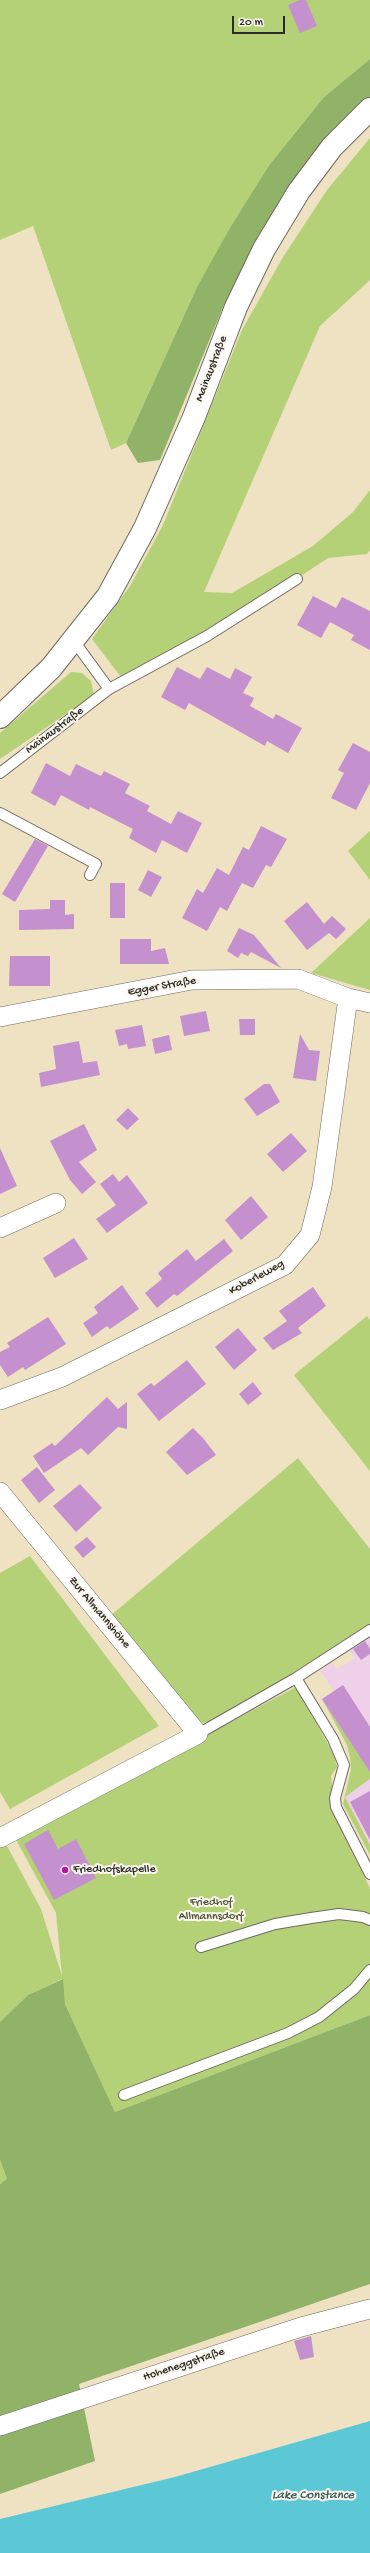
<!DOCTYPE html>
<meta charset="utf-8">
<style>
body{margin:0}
#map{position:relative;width:370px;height:2553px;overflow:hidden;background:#eee2c2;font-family:"Gochi Hand",sans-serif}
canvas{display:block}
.scale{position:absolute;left:232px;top:16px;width:53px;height:18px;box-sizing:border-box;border:2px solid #2b2b2b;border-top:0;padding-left:5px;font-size:12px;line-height:14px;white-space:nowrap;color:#2b2b2b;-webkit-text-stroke:3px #fbf7ec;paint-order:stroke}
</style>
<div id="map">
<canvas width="370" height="2553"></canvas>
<div class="scale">20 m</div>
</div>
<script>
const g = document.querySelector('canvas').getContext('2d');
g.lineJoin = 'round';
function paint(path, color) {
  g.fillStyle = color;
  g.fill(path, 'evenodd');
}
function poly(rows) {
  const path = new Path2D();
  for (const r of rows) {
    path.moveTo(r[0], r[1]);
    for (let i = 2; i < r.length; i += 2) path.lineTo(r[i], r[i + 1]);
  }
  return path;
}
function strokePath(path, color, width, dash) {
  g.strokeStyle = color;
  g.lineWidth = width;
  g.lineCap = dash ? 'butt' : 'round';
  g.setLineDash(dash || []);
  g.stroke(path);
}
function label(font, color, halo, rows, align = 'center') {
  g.font = font + ' "Gochi Hand",sans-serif';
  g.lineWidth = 4;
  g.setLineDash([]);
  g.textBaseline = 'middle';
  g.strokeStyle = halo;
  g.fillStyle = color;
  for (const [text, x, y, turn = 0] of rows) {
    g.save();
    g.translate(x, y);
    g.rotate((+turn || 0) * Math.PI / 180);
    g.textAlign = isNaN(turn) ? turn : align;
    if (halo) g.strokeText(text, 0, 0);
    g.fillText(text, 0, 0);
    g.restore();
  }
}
paint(poly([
 [370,1633,370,1771,322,1699,334,1691,320,1670,332,1663,337,1669,355,1658,349,1649],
 [370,1778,370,1845,345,1797]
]), '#eed0e8');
paint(poly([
 [0,0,370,0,370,59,324,97,270,164,197,287,126,443,111,450,33,226,0,240],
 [370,138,370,280,320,326,204,592,232,593,313,546,353,512,370,490,370,550,367,554,328,558,248,611,124,681,92,639,130,586,163,525,242,330,283,257,327,190],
 [71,672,82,673,91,681,94,695,0,759,0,733],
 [370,831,370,880,348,851],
 [370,918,370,990,311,973],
 [367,1316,370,1320,370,1471,294,1375],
 [298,1458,370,1549,370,1624,225,1716,203,1723,187,1713,110,1616],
 [30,1556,159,1726,10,1809,0,1792,0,1573],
 [296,1687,334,1755,337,1767,331,1776,334,1807,370,1889,370,2015,115,2112,65,2004,62,1979,28,1995,0,2022,0,1833,41,1909,62,1976,56,1913,15,1838],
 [322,1699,370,1771,370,1779,345,1797,370,1845,370,1855,343,1804,351,1769,350,1758,347,1745],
 [0,2160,7,2179,0,2184]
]), '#b5d177');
paint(poly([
 [370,59,370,101,253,248,223,307,160,460,138,463,126,443,197,287,230,228,270,164,324,97],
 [63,1979,65,2004,115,2112,370,2015,370,2284,79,2384,95,2461,0,2494,0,2184,7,2179,0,2160,0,2022,28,1995]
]), '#90b368');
paint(poly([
 [370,2421,370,2553,0,2553,0,2519,175,2477]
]), '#5dc8d5');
paint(poly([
 [300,0,306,0,317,26,300,33,288,5],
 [313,596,336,608,342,597,370,611,370,650,351,640,354,635,330,622,321,638,297,625],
 [177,667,200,679,207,667,230,679,235,668,252,677,243,693,254,698,250,706,273,719,276,714,302,728,288,753,267,741,265,746,189,703,185,710,161,697],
 [353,743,370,752,370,783,356,810,331,798,344,773,338,770],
 [46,763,70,776,76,764,101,776,104,771,130,784,125,793,150,806,147,811,171,824,178,811,202,823,187,853,162,840,156,853,129,838,133,829,90,807,89,810,61,795,55,806,31,793],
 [261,826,287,839,271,867,266,865,253,888,242,883,227,911,220,907,207,931,182,918,197,889,203,893,217,868,229,875,243,847,249,850],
 [35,839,48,846,15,902,2,894],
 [148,870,162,877,151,897,138,890],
 [110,883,125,883,125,918,110,918],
 [50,900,65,900,65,915,74,914,74,929,19,930,19,910,50,909],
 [307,902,324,924,332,916,346,929,336,939,329,933,307,950,284,921],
 [239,928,254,935,281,968,251,952,248,956,241,953,238,958,227,951],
 [120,939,151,939,151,951,165,948,169,964,120,964],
 [10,956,50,956,50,986,9,986],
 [206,1011,210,1031,184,1036,180,1016],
 [239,1019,255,1019,255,1035,240,1035],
 [142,1025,146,1046,128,1049,127,1044,119,1046,115,1030],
 [300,1034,309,1050,320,1051,316,1081,293,1078],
 [169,1035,172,1050,155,1054,152,1039],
 [79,1041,83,1063,97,1061,100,1075,41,1087,39,1073,56,1069,53,1046],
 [264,1084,270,1084,280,1102,257,1116,244,1099],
 [128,1108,139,1119,127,1130,116,1120],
 [84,1124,97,1150,79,1162,96,1182,82,1194,70,1180,50,1141],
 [291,1133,307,1151,283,1172,267,1154],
 [0,1148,17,1186,0,1194],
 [113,1174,119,1182,127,1175,148,1203,107,1233,96,1219,116,1205,100,1184],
 [251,1196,268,1217,241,1240,225,1220],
 [74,1238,88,1259,55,1278,43,1258],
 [224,1239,233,1251,177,1296,174,1294,157,1308,145,1293,162,1279,158,1273,187,1249,196,1261],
 [122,1285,139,1309,110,1329,107,1326,92,1337,83,1323,98,1313,94,1307],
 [313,1287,326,1306,298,1328,302,1333,273,1350,263,1338,287,1321,279,1311],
 [48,1317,66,1344,25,1370,23,1367,8,1377,0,1365,0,1352,10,1347,7,1343],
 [238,1328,257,1350,234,1370,215,1347],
 [187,1360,206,1384,159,1421,137,1394,151,1383,154,1386],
 [253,1382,262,1394,248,1405,239,1394],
 [107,1397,118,1409,127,1402,127,1429,118,1427,88,1455,81,1448,44,1473,33,1456,52,1443,55,1446],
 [193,1428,203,1438,216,1455,187,1475,166,1452],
 [37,1467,55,1490,39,1503,21,1480],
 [80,1484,102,1508,76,1532,53,1506],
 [87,1537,96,1547,83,1558,74,1547],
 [365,1641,370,1649,370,1654,361,1660,353,1649],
 [343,1685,370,1727,370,1772,322,1699],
 [370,1791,370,1840,350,1802],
 [48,1830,58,1849,76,1839,96,1878,54,1900,24,1844],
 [311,2336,314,2357,300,2360,294,2341]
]), '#c490cd');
const lane = poly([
 [74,641,109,689],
 [0,773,109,689,207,636,297,579],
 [0,813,96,864,90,875],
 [296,1678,333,1739,344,1765,335,1798,336,1807,370,1874],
 [198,1734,296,1678,370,1630],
 [201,1947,275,1924,311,1918,339,1914,363,1917,370,1920],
 [124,2095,288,2033,319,2017,354,1989,370,1970]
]);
const street = poly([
 [0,1017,192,980,298,979,348,998,370,1003],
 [0,1228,56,1203],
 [0,1400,62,1377,285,1265,310,1235,322,1187,348,998],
 [0,1492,198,1734,0,1838],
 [0,2426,301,2327,370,2309]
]);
const secondary = poly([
 [0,717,51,668,108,596,145,528,194,417,236,307,264,249,299,191,332,147,370,109]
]);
strokePath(lane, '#6f6b60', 12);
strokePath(street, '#6f6b60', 20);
strokePath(secondary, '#6f6b60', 24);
strokePath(lane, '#fff', 10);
strokePath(street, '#fff', 19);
strokePath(secondary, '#fff', 22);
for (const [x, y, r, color] of [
 [65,1870,4,"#b5179e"]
]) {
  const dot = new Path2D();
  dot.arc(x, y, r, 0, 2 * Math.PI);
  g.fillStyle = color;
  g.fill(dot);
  strokePath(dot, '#fbf7ec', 1.5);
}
label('12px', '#2b2b2b', '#fbf7ec', [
 ["Mainaustraße",212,369,-69],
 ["Mainaustraße",55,731,-37],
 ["Egger Straße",162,987,-10],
 ["Koberleweg",257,1278,-29],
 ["Zur Allmannshöhe",99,1613,50],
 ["Hoheneggstraße",184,2365,-18]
]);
label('12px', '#2b2b2b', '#fbf7ec', [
 ["Friedhofskapelle",73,1870]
], 'left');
label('12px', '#4e543e', '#fbf7ec', [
 ["Friedhof",211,1903],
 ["Allmannsdorf",211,1917]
]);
label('italic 13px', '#3a5a5e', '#fbf7ec', [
 ["Lake Constance",313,2496]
]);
</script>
